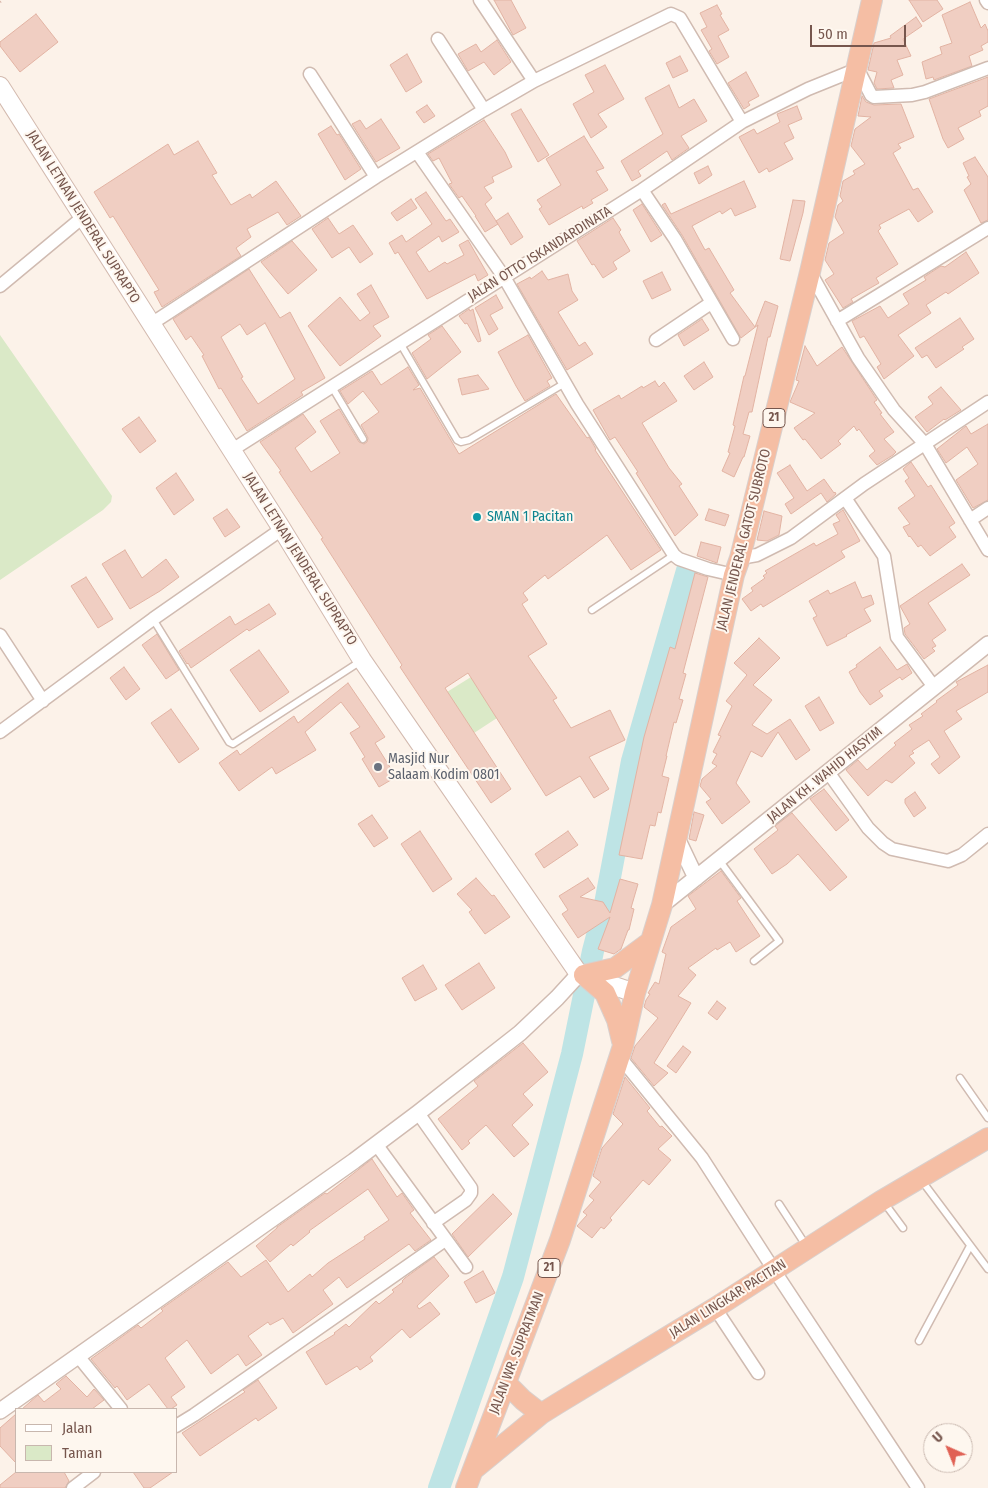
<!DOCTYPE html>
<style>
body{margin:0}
#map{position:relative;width:988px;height:1488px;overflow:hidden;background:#fcf2e9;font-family:"Fira Sans Condensed",sans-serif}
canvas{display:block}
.legend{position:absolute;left:15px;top:1408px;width:162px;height:65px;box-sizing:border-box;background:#fef7ef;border:1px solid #c8b7ae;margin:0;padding:6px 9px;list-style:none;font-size:15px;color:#76564d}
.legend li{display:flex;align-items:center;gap:10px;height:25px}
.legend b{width:25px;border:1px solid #c8b7ae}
.north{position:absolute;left:923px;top:1423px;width:50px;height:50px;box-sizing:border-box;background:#fef7ef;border:1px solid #c8b7ae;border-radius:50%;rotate:316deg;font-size:14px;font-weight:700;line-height:20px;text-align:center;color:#76564d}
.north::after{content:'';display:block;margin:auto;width:18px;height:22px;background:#e06154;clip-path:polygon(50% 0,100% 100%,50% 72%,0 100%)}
.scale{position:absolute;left:810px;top:25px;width:96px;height:22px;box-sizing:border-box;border:2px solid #76564d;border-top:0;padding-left:6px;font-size:15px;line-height:18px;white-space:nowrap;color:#76564d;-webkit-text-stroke:4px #fef7ef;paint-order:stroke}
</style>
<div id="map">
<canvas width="988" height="1488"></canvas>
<ul class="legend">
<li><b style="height:6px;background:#fff"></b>Jalan</li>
<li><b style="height:14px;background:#dae9c7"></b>Taman</li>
</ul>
<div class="north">U</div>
<div class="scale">50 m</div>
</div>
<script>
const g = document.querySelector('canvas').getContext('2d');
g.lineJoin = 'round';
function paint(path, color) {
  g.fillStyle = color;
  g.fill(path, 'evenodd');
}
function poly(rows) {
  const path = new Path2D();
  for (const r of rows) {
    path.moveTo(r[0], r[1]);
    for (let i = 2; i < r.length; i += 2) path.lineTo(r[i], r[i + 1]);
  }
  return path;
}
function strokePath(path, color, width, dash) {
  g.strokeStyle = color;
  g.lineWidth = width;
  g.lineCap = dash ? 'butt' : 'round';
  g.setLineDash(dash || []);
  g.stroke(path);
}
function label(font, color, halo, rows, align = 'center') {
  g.font = font + ' "Fira Sans Condensed",sans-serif';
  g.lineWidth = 4;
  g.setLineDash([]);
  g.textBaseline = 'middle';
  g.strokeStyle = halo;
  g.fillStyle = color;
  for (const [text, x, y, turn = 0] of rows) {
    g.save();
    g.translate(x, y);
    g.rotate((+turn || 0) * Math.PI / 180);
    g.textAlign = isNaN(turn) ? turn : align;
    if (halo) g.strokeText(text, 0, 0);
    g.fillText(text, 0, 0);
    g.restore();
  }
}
paint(poly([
 [0,335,112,496,111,502,103,510,0,580],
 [471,677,497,718,474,733,447,692]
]), '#dae9c7');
strokePath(poly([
 [439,1488,513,1277,572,1054,593,951,604,909,632,761,688,567]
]), '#bee4e5', 22);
const building = poly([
 [494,0,511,0,526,28,513,35,494,0],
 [909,0,937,0,943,9,923,22,909,0],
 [970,2,981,28,985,24,988,31,988,42,981,46,983,50,969,56,972,66,934,80,933,77,926,79,922,62,942,54,940,47,952,43,942,15,970,2],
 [717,5,722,14,720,15,729,30,718,36,729,57,717,64,709,51,712,49,701,30,707,27,700,13,717,5],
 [36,14,58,42,20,72,0,46,0,42,36,14],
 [916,17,922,26,903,39,911,56,897,60,903,75,891,80,894,88,877,89,874,83,877,72,868,70,874,43,891,38,890,36,916,17],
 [497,40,511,62,494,75,484,62,468,71,458,54,476,44,481,52,497,40],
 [407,54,422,82,406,92,390,65,407,54],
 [680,56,688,71,673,78,666,63,680,56],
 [605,65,624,99,598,114,607,127,591,138,573,104,594,92,585,75,605,65],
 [746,72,759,96,748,102,750,105,744,109,728,83,746,72],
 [988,77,988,106,979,111,981,116,958,128,964,139,948,148,943,139,929,99,988,77],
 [669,85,679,108,694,99,707,121,681,136,689,148,672,160,667,151,638,171,641,176,632,181,621,161,663,134,645,98,669,85],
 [862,96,866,102,874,105,901,104,914,137,898,144,901,148,893,153,913,190,918,188,933,212,918,222,909,209,879,225,881,228,878,231,898,264,876,278,879,283,851,299,853,302,843,308,825,280,834,274,825,260,829,243,844,233,835,217,838,205,843,201,840,196,843,181,855,174,853,171,865,164,851,146,855,129,871,117,858,116,862,96],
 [427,105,435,116,424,123,416,112,427,105],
 [797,106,802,119,788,125,794,138,784,143,793,159,769,172,767,168,759,173,739,137,754,129,757,134,780,122,777,114,797,106],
 [521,109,549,155,538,162,511,114,521,109],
 [381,119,400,148,376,162,352,124,360,120,366,129,381,119],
 [484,120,505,152,512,167,492,177,494,182,484,187,492,198,485,204,498,224,485,232,475,216,476,216,462,196,459,198,449,184,452,183,439,158,433,161,428,154,484,120],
 [331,126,337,135,339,134,361,169,345,180,318,134,331,126],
 [584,136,604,168,596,171,608,190,591,200,593,203,583,209,582,206,549,225,539,209,542,207,537,200,561,185,546,159,584,136],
 [198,141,217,173,212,175,231,205,250,194,252,198,276,181,301,216,287,225,278,212,247,229,251,237,236,248,241,256,162,307,154,292,159,290,113,216,110,218,94,192,168,144,174,155,198,141],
 [975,157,988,177,988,220,981,223,964,190,971,184,967,177,969,176,963,163,975,157],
 [708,166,712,175,699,184,694,173,708,166],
 [744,181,756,207,735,216,731,208,722,214,720,211,692,226,705,250,709,248,734,290,730,293,755,327,765,301,778,306,770,337,768,337,752,412,749,412,743,434,750,436,744,457,743,457,734,477,722,471,730,453,728,452,735,426,733,425,744,376,745,376,758,325,741,338,682,235,662,205,665,203,671,214,744,181],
 [426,192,446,221,450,219,459,232,442,242,439,236,416,252,429,272,445,262,447,264,464,255,459,245,468,240,488,275,478,281,475,274,427,299,398,252,395,254,389,243,402,235,406,242,432,224,415,199,426,192],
 [411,199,417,208,397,221,391,213,411,199],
 [793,200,805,201,803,213,790,261,780,259,793,200],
 [642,204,662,235,651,242,633,210,642,204],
 [508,213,523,237,511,245,496,221,508,213],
 [328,218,339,234,353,225,373,254,360,263,349,247,332,258,312,229,328,218],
 [613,218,621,230,619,232,630,251,613,262,617,269,603,278,594,264,592,265,577,241,613,218],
 [292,241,317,270,288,294,261,262,292,241],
 [966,252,979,273,948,294,946,292,926,305,931,313,898,335,914,356,884,379,877,367,881,364,864,336,860,338,852,321,880,306,888,318,909,304,903,294,926,280,924,277,941,266,945,267,966,252],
 [249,269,280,318,290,312,325,378,301,392,303,395,247,431,221,388,219,389,202,356,204,355,191,336,186,340,173,319,249,269],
 [265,323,295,379,258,404,241,378,243,377,221,337,240,324,247,335,265,323],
 [542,271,548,280,568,274,572,291,578,300,558,312,579,346,585,342,593,354,567,370,517,284,530,277,531,279,542,271],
 [662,272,671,290,652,299,643,281,662,272],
 [371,285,389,317,373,326,381,336,340,366,308,326,340,297,360,321,370,313,357,294,371,285],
 [496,295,503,308,490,315,498,329,489,335,475,308,496,295],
 [469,309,470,311,473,309,481,341,478,342,467,323,465,324,459,316,469,309],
 [960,318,974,339,962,347,964,349,936,368,927,355,922,358,915,348,960,318],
 [702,319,709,330,684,346,678,335,702,319],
 [442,326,461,352,427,379,412,353,431,339,428,335,442,326],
 [528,335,552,378,547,381,550,386,525,401,516,386,498,352,528,335],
 [805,346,817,366,842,347,877,400,874,402,882,413,880,414,894,432,884,439,896,452,893,455,877,465,869,456,875,451,859,429,857,431,854,426,838,441,841,444,821,459,805,439,803,440,794,428,815,413,790,402,799,381,796,380,805,346],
 [704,362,713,377,694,390,684,376,704,362],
 [408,367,419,385,413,390,420,388,459,454,556,394,587,438,589,437,596,449,595,450,661,550,631,570,607,535,548,579,545,575,523,593,528,600,522,604,547,644,528,656,557,698,553,700,571,728,610,710,625,740,589,757,609,789,594,798,580,776,546,796,468,673,445,688,511,789,491,803,408,679,400,667,402,665,321,539,323,538,279,472,281,471,260,442,303,414,316,432,295,448,311,472,340,453,320,421,339,409,359,442,364,444,367,442,368,438,361,425,379,412,363,391,348,404,340,391,372,371,381,385,408,367],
 [478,375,489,389,462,395,458,379,478,375],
 [655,381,659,387,664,382,677,401,642,423,669,468,682,484,679,486,698,515,675,536,636,473,638,472,615,437,610,440,593,410,619,395,621,399,642,386,643,388,655,381],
 [941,387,961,410,945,420,944,419,927,432,915,417,933,404,928,397,941,387],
 [139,417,156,441,140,453,122,429,139,417],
 [988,424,988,500,973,508,956,480,978,464,967,447,946,463,937,449,966,426,971,434,988,424],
 [911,462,928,487,931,485,955,523,949,527,956,537,930,556,921,545,918,547,910,536,909,537,903,527,910,524,898,508,915,496,905,481,909,478,903,469,911,462],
 [790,465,807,491,824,479,834,493,835,492,836,494,827,502,821,493,791,514,785,504,794,498,777,473,790,465],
 [176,473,194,500,174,515,156,488,176,473],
 [227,509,240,527,225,537,213,518,227,509],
 [709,509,729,515,725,526,705,520,709,509],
 [843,510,860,541,841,551,845,557,763,607,761,604,751,611,742,599,753,591,751,588,765,578,763,576,767,573,765,571,814,543,816,546,838,534,833,524,840,521,836,515,843,510],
 [764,511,782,516,779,535,767,541,757,540,764,511],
 [701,542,721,547,717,563,697,556,701,542],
 [125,550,142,578,166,559,179,577,160,591,130,609,102,564,125,550],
 [962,564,970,575,928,603,946,630,932,640,936,646,932,648,935,651,924,659,905,634,904,628,910,624,900,606,962,564],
 [695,573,708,577,683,673,686,674,679,699,683,700,676,723,674,722,666,756,667,756,662,776,669,778,661,813,658,812,655,826,650,825,642,859,619,855,644,737,670,647,675,649,695,573],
 [86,577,113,619,98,628,71,586,86,577],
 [855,582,862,598,871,595,874,604,864,609,871,621,846,635,847,636,827,646,813,618,817,616,809,601,828,590,830,594,855,582],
 [269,604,276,614,249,631,247,629,191,668,188,663,187,664,179,651,230,616,235,625,269,604],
 [157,634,179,670,166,679,142,645,157,634],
 [759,638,780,658,753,685,772,700,752,725,767,734,790,719,810,750,796,760,778,732,762,757,751,751,736,783,750,802,722,824,706,802,711,799,700,786,702,779,717,766,712,763,717,754,713,752,721,736,718,735,732,706,726,701,747,675,734,663,759,638],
 [880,647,897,670,907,664,912,673,902,680,900,677,879,691,883,696,870,705,860,692,849,672,857,667,856,665,880,647],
 [259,650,289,692,260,712,230,670,259,650],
 [988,665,988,692,956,711,962,719,944,731,960,757,939,774,931,764,940,757,929,740,912,751,914,753,909,756,915,763,892,783,886,780,868,796,846,770,858,760,867,770,896,745,894,743,912,729,909,725,923,716,921,714,937,702,936,701,958,685,956,682,988,665],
 [124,667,140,689,126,700,110,678,124,667],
 [348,683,385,737,375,743,396,777,379,787,362,759,365,757,350,733,360,727,341,702,305,732,316,750,276,774,272,767,239,791,219,763,237,750,240,755,294,716,298,723,348,683],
 [819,697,834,723,820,731,805,706,819,697],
 [171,709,199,749,179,763,151,723,171,709],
 [824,789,849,820,836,831,810,799,824,789],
 [915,792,926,808,914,817,905,803,905,799,915,792],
 [694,812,704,815,696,841,689,839,694,812],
 [792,813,847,877,830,891,798,854,787,864,772,874,754,849,778,830,775,826,792,813],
 [372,815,388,838,374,847,358,824,372,815],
 [420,831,452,879,433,892,401,844,420,831],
 [568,831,578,845,544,868,535,854,568,831],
 [721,871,741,898,737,901,760,936,736,952,730,942,717,950,716,948,688,968,696,975,678,996,691,1003,654,1063,668,1073,654,1086,631,1058,635,1046,658,1018,644,1007,646,1000,650,994,648,993,655,982,659,984,666,954,662,952,671,927,696,909,688,896,721,871],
 [476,878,492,896,494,895,510,917,485,934,469,912,472,910,457,894,476,878],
 [588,878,595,888,580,897,603,902,610,913,620,879,638,884,631,908,634,909,629,930,628,930,621,949,614,954,598,949,610,917,578,938,562,914,568,910,559,896,588,878],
 [479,963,495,988,462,1010,445,985,479,963],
 [423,965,437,989,415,1001,402,978,423,965],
 [717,1001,726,1008,717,1020,708,1013,717,1001],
 [523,1043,548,1072,523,1094,533,1105,512,1125,529,1144,514,1157,486,1125,468,1141,470,1143,462,1150,438,1119,478,1086,474,1081,523,1043],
 [683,1046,691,1052,676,1073,667,1066,683,1046],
 [625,1077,650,1108,647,1111,660,1127,662,1126,672,1136,658,1149,671,1160,649,1185,643,1180,610,1218,612,1220,604,1229,601,1227,592,1238,577,1226,587,1215,583,1212,594,1200,589,1196,601,1182,593,1176,602,1148,623,1124,613,1114,625,1077],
 [372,1159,397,1197,402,1193,414,1210,410,1213,431,1240,415,1251,409,1244,347,1288,339,1277,323,1290,333,1304,293,1333,283,1318,270,1325,268,1322,248,1336,262,1355,246,1366,238,1354,211,1374,187,1340,165,1358,185,1387,171,1397,177,1405,171,1409,168,1409,149,1384,127,1400,117,1386,115,1388,91,1359,138,1325,141,1328,163,1311,161,1309,228,1262,241,1277,266,1260,288,1292,310,1274,312,1277,328,1263,365,1239,364,1237,389,1220,368,1189,309,1231,310,1232,293,1246,291,1244,270,1262,256,1246,277,1228,277,1227,325,1193,327,1194,372,1159],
 [493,1194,512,1214,468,1257,452,1234,493,1194],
 [434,1257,449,1276,417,1306,419,1309,430,1302,440,1314,410,1338,402,1329,370,1357,373,1361,360,1370,357,1366,326,1385,306,1352,335,1334,334,1333,346,1324,349,1327,376,1301,379,1304,394,1292,392,1290,403,1282,402,1281,405,1278,434,1257],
 [483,1271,495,1293,476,1303,464,1282,483,1271],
 [66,1376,87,1397,94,1389,104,1400,92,1409,22,1409,38,1395,44,1402,61,1389,56,1384,66,1376],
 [258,1380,277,1408,258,1421,256,1418,200,1456,182,1433,245,1392,243,1390,258,1380],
 [16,1414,16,1463,0,1446,0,1428,16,1414],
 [16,1472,64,1472,69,1481,65,1488,0,1488,0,1485,16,1472],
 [133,1472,173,1472,150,1488,144,1488,133,1472]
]);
paint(building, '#f0cec2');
strokePath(building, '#e2b3a3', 1);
const service = poly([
 [400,343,457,440,461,442,469,440,565,383],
 [332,387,363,439],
 [592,610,674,555],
 [153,619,229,742,233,744,361,661],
 [719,860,779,941,754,961],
 [960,1078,988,1118],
 [922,1181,988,1269],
 [883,1201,903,1228],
 [779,1204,807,1247],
 [919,1341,970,1246]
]);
const minor = poly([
 [480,0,534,81],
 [986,0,988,3],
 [438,39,484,110],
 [856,66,871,95,874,97,912,95,925,92,988,68],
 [310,74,376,177],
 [417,152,504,277,577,404,674,555,679,559,708,569,734,575],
 [642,190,675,239,733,339],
 [810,272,858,358,894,410,925,444,988,550],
 [0,286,83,217],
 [837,321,988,228],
 [151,324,376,177,484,110,534,81,671,14,680,18,742,122],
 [656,340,711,303],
 [232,450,642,190,742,122,808,89,855,70],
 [845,498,884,556,897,637,934,687],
 [970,520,988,508],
 [740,558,757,555,791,538,864,484,988,402],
 [0,635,43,701],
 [0,732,153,619,282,529],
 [828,772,868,828,883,843,892,849,948,861,962,855,988,834],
 [619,1056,702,1158,774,1270,918,1488],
 [418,1113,471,1188,471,1193,466,1200,433,1223],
 [376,1144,466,1267],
 [715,1308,758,1373],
 [78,1356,121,1409],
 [176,1426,194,1415,445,1240],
 [73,1488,94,1472]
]);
const tertiary = poly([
 [676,836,696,878],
 [662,905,988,644],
 [0,1411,354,1161,418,1113,520,1033,557,998,579,974]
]);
const secondary = poly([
 [0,86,280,526,362,660,579,974,635,993]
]);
const trunk = poly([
 [584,975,605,993,617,1020,622,1041],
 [584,975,615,968,650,942],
 [506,1383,523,1400,541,1414],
 [473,1470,541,1414,557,1404,715,1308,881,1201,988,1138],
 [466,1488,560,1240,623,1046,635,993,662,905,734,575,740,558,810,272,872,0]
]);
strokePath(service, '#d0bbb1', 9);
strokePath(minor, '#d0bbb1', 15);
strokePath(tertiary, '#d0bbb1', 18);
strokePath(secondary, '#d3baaf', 20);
strokePath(trunk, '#d9d0cd', 22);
strokePath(poly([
 [0,2,2,0]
]), '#d5b1a4', 2.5, [1, 4]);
strokePath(service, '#fff', 6);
strokePath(minor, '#fff', 12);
strokePath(tertiary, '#fff', 15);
strokePath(secondary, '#fff', 18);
strokePath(trunk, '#f5bea4', 20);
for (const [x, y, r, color] of [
 [477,517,5,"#0f9aa8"],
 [378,767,5,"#6b7280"]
]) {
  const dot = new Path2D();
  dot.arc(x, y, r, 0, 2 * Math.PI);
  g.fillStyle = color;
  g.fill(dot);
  strokePath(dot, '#fef7ef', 2);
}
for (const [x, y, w] of [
 [774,418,22],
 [549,1268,22]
]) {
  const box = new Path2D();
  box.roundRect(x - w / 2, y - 9.5, w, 19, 4);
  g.fillStyle = '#fef7ef';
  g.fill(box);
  strokePath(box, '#76564d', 1);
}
label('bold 12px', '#76564d', null, [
 ["21",774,418],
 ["21",549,1268]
]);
label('14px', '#76564d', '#fef7ef', [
 ["JALAN LETNAN JENDERAL SUPRAPTO",83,217,58],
 ["JALAN OTTO ISKANDARDINATA",540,254,-32],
 ["JALAN JENDERAL GATOT SUBROTO",744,540,-76],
 ["JALAN LETNAN JENDERAL SUPRAPTO",300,559,58],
 ["JALAN KH. WAHID HASYIM",825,775,-39],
 ["JALAN LINGKAR PACITAN",728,1299,-32],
 ["JALAN WR. SUPRATMAN",517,1353,-69]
]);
label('14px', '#0d838f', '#fef7ef', [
 ["SMAN 1 Pacitan",487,517]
], 'left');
label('14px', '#5b616d', '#fef7ef', [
 ["Masjid Nur",388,759],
 ["Salaam Kodim 0801",388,775]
], 'left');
</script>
